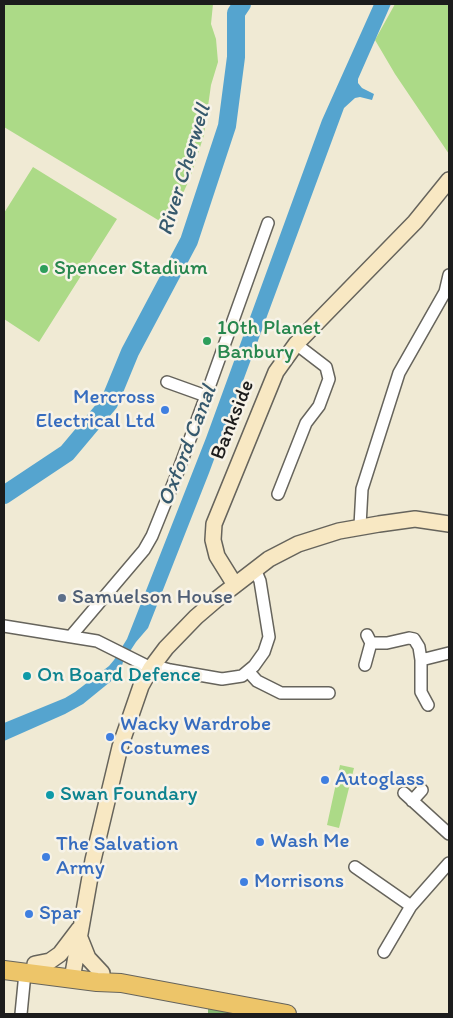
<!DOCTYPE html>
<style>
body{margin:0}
#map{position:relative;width:453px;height:1018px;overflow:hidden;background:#f0ead4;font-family:Itim,sans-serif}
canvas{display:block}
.frame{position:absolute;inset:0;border:5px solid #1c1c1c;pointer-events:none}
</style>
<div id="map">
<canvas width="453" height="1018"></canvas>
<div class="frame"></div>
</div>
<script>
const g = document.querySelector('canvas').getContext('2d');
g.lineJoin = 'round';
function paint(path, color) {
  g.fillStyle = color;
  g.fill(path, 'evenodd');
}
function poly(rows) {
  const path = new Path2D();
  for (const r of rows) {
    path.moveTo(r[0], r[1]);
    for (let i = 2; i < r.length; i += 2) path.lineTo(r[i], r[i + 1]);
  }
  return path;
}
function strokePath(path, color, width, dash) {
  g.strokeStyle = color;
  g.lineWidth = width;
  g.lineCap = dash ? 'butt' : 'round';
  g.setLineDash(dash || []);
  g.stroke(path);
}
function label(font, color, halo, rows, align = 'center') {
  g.font = font + ' Itim,sans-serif';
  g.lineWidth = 5;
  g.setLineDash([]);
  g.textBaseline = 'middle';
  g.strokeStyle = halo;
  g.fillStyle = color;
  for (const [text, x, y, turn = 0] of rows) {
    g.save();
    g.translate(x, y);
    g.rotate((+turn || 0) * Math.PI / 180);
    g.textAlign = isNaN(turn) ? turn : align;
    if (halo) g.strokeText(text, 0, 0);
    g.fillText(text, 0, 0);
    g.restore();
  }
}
paint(poly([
 [4,4,213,4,211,24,216,39,218,62,211,85,204,135,190,178,168,226,4,127],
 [395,4,449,4,449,154,395,74,375,40],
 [33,167,117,219,39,342,4,319,4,213],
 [340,765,354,768,339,828,327,825]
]), '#acda87');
paint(poly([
 [208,1006,250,1014,208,1014]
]), '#89ba74');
paint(poly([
 [374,4,391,4,358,79,358,83,362,88,374,94,372,100,360,97,355,98,344,108,209,473,148,628,136,642,123,662,120,672,110,682,83,704,65,714,4,741,4,723,65,698,75,692,109,666,114,660,127,639,206,438,322,120]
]), '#55a4cf');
strokePath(poly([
 [4,495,67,453,109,403,130,352,189,241,227,126,236,57,236,13,242,4]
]), '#55a4cf', 18);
const street = poly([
 [206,396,268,223],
 [278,494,306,423,319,406,329,379,326,367,296,344],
 [360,526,362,489,399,373,445,292,449,275],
 [4,626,97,641,151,668],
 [367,635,371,643,387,643,409,638,414,639,419,647,421,660,449,653],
 [71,636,144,550,152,536,177,474,206,396,167,382],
 [421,660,421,692,428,705],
 [154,664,159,667,170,670,222,679,242,676,254,666,264,652,269,637,260,581,255,569],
 [365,665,371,643],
 [248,671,257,681,281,693,329,693],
 [404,793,449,834],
 [412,801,422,790],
 [355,867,411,906],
 [384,952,411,906,449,863],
 [21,1014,25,973]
]);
const secondary = poly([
 [235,585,217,556,213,540,214,524,276,372,296,344,415,222,449,180],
 [80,938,88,958,102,973],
 [35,964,50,961,60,954,79,929],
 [72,979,93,860,120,747,141,686,151,668,166,648,196,617,217,599,269,559,298,544,339,531,379,524,415,519,449,524]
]);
const primary = poly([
 [4,970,97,982,121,983,287,1014]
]);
strokePath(street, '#66645c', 14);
strokePath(secondary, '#66645c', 18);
strokePath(primary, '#66645c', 20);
strokePath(street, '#fff', 11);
strokePath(secondary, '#f8e8c3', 15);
strokePath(primary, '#edc569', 18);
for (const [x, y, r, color] of [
 [44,269,5,"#2e9e5b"],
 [207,341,5,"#2e9e5b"],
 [165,410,5,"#3f7fe0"],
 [62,598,5,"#5c6f8a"],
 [27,676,5,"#0f9aa8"],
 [110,737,5,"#3f7fe0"],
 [325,780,5,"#3f7fe0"],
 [50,795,5,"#0f9aa8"],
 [260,842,5,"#3f7fe0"],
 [46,857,5,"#3f7fe0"],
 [244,882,5,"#3f7fe0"],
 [29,914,5,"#3f7fe0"]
]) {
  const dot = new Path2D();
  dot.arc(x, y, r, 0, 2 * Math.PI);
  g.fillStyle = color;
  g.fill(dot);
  strokePath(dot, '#f7f3e8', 2);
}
label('21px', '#27864d', '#f7f3e8', [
 ["Spencer Stadium",54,269],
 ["10th Planet",217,329],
 ["Banbury",217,353]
], 'left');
label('21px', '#366cbe', '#f7f3e8', [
 ["Mercross",155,398,"right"],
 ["Electrical Ltd",155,422,"right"],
 ["Wacky Wardrobe",120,725],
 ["Costumes",120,749],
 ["Autoglass",335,780],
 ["Wash Me",270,842],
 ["The Salvation",56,845],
 ["Army",56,869],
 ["Morrisons",254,882],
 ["Spar",39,914]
], 'left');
label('21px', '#1c1c1c', '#f7f3e8', [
 ["Bankside",233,420,-68]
]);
label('21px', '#4e5e75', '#f7f3e8', [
 ["Samuelson House",72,598]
], 'left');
label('21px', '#0d838f', '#f7f3e8', [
 ["On Board Defence",37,676],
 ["Swan Foundary",60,795]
], 'left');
label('italic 22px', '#36596d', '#f7f3e8', [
 ["River Cherwell",185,170,-73],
 ["Oxford Canal",188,446,-69]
]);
</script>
